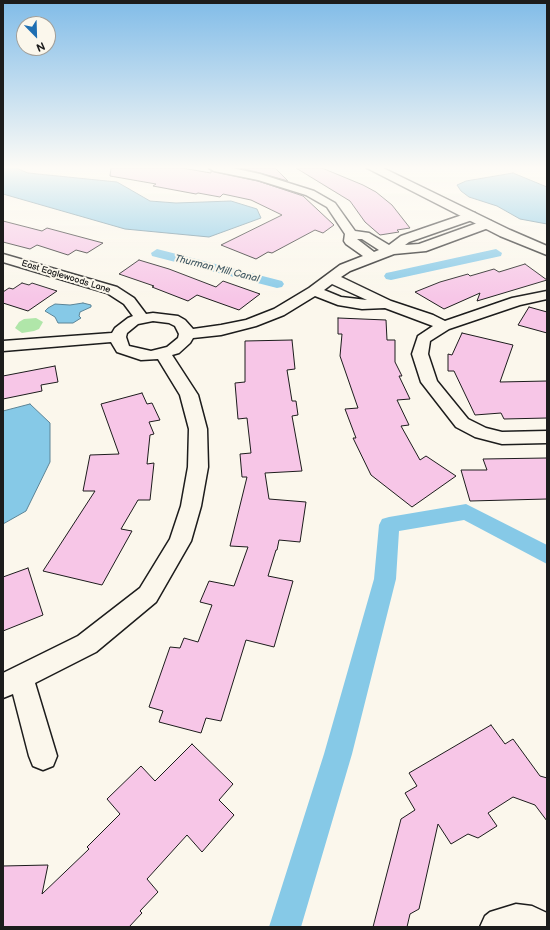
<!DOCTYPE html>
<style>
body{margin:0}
#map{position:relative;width:550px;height:930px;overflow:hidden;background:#fbf7ec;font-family:"Balsamiq Sans",sans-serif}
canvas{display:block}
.frame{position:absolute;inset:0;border:4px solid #1c1c1c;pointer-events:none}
.north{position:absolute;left:16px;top:16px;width:40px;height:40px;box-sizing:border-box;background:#fbf7ec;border:1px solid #a29f99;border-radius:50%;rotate:157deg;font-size:11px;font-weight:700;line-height:16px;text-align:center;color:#1c1c1c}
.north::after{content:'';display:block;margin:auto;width:14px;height:18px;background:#1f6fb2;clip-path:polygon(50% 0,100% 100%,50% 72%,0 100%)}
</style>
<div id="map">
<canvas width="550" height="930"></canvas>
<div class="frame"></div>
<div class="north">N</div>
</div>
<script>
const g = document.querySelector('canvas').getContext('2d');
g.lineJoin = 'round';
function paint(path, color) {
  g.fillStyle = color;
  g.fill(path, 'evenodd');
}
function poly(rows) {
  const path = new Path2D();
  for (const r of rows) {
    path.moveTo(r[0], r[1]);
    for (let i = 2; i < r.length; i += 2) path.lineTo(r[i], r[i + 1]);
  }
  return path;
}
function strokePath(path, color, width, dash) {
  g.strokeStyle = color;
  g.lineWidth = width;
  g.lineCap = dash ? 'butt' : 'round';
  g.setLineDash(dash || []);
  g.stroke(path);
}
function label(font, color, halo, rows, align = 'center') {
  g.font = font + ' "Balsamiq Sans",sans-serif';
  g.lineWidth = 4;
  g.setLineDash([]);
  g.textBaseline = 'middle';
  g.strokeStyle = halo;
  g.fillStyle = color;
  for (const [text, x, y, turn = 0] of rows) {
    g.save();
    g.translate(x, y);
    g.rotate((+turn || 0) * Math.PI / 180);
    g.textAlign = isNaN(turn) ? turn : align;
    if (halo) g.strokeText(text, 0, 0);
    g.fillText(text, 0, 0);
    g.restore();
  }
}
paint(poly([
 [36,318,43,322,39,329,34,331,22,333,15,328,19,322,24,319]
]), '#b0e6a9');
const water = poly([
 [3,168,16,168,28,173,117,182,150,201,176,203,231,201,257,209,261,218,209,237,125,229,3,194,3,168],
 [513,173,547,187,547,224,520,219,497,206,469,197,461,191,457,185,466,181,513,173],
 [83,303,91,305,91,307,80,312,79,316,81,318,73,323,58,323,55,317,45,311,48,308,55,304,70,305,83,303],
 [30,404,50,423,50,462,26,511,3,524,3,411,30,404]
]);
paint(water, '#86c9e7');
strokePath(water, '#5c8496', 1);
paint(poly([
 [157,249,282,281,284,284,282,287,277,288,152,256,151,253,157,249],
 [496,249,502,253,501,256,391,280,386,279,384,276,386,273,391,272,496,249],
 [466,504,547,545,547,564,464,520,399,531,396,579,352,754,301,927,269,927,324,754,374,579,379,525,382,519,389,517,466,504]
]), '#86c9e7');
const building = poly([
 [111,168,182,168,211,173,211,171,258,181,303,196,334,225,323,233,315,230,272,253,268,252,256,259,221,245,282,215,251,200,223,194,220,197,198,193,196,194,153,186,156,184,110,176,111,168],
 [241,168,275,168,288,181,260,173,241,168],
 [296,168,322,168,363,185,376,192,392,205,410,228,397,230,399,232,380,235,365,222,350,201,296,168],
 [3,221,42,231,47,228,103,243,87,253,76,250,68,255,37,245,30,249,3,242,3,221],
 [139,260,169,269,216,287,223,281,260,294,239,310,197,295,188,301,152,287,154,286,119,274,139,260],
 [525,264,547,280,477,301,480,293,444,309,415,292,440,282,468,274,470,276,494,269,499,272,525,264],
 [22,283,29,285,32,283,57,291,28,311,3,303,3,292,9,288,13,289,22,283],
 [529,307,547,312,547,333,518,325,529,307],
 [338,318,386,320,387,340,395,340,395,362,402,376,399,376,410,399,397,400,409,425,401,426,420,460,426,456,456,476,412,507,371,475,353,438,356,438,345,409,358,408,340,356,342,334,338,334,338,318],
 [462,333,513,345,500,382,547,381,547,418,504,419,501,413,475,415,454,371,448,371,448,354,452,355,462,333],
 [292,340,295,369,287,370,292,401,296,401,298,415,292,416,302,471,265,473,269,499,306,502,300,542,279,540,277,550,276,550,268,576,293,581,274,647,246,640,221,721,206,718,201,733,159,722,163,711,149,707,170,647,180,648,184,638,198,642,212,605,200,602,209,581,234,586,248,547,230,546,247,477,242,477,240,454,251,453,247,418,238,419,235,383,245,382,245,341,292,340],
 [55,366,58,382,41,385,42,391,3,399,3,376,55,366],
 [142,393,147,404,152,403,160,420,149,422,154,434,150,435,147,464,154,463,150,500,138,500,121,529,132,531,102,585,43,571,95,491,83,491,90,455,119,454,101,404,142,393],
 [547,458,547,499,470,501,461,470,487,470,483,459,547,458],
 [28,568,43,615,3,631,3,577,28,568],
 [491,725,505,744,513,739,540,776,547,778,547,821,535,805,513,797,488,813,497,826,478,838,468,834,451,844,438,824,419,909,410,914,407,927,373,927,401,819,415,810,405,793,417,786,409,773,491,725],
 [192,744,233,784,219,800,234,815,202,852,187,835,147,879,158,892,140,911,142,913,129,927,3,927,3,866,48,865,42,894,89,849,87,847,120,814,107,799,141,766,155,781,192,744]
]);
paint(building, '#f7c6e7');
strokePath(building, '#1c1c1c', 1);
const minor = poly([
 [209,168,232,168,260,174,314,191,335,203,355,231,369,233,389,245,401,236,471,212,475,213,477,216,475,219,409,242,405,245,419,244,483,221,491,221,493,224,491,227,426,251,394,254,350,271,341,277,391,301,433,315,445,321,512,298,547,291,547,299,520,305,449,329,430,341,428,354,437,381,468,419,486,428,502,432,547,431,547,443,502,444,475,437,456,427,421,382,412,354,418,336,433,326,385,308,362,309,338,305,315,296,284,315,256,326,221,335,193,338,190,343,179,353,172,355,198,395,207,429,208,467,201,506,191,541,156,602,96,652,35,683,57,756,53,766,43,770,33,766,29,756,13,694,3,698,3,673,78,636,140,588,170,539,181,506,188,467,189,429,180,395,158,359,141,360,117,352,111,342,3,351,3,341,112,333,115,328,128,318,133,316,124,304,107,293,3,262,3,254,117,287,134,298,146,314,153,313,178,316,185,320,193,329,221,325,246,320,274,309,309,288,340,265,363,256,346,244,344,241,345,234,327,207,306,195,258,180,214,171,209,168],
 [357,239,362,239,379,250,374,252,357,239],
 [332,284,367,300,341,297,324,290,332,284],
 [153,321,169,323,175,326,179,334,178,338,167,347,151,351,129,346,126,337,127,333,138,324,153,321],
 [516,904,532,906,547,913,547,927,480,927,485,916,490,912,516,904]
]);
const tertiary = poly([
 [367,168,383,168,510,230,547,246,547,255,500,236,367,168]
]);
strokePath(minor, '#1c1c1c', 3);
strokePath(tertiary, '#1c1c1c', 3);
paint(minor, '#fbf7ec');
paint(tertiary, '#fbf7ec');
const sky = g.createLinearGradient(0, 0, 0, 299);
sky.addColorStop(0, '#81bce8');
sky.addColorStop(0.56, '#fdfbf6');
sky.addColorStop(1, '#fdfbf600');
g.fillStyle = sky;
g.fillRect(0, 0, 550, 299);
label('9px', '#1c1c1c', '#fbf7ec', [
 ["East Eaglewoods Lane",66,277,17]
]);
label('italic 10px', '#415963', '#fbf7ec', [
 ["Thurman Mill Canal",217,269,14]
]);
</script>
